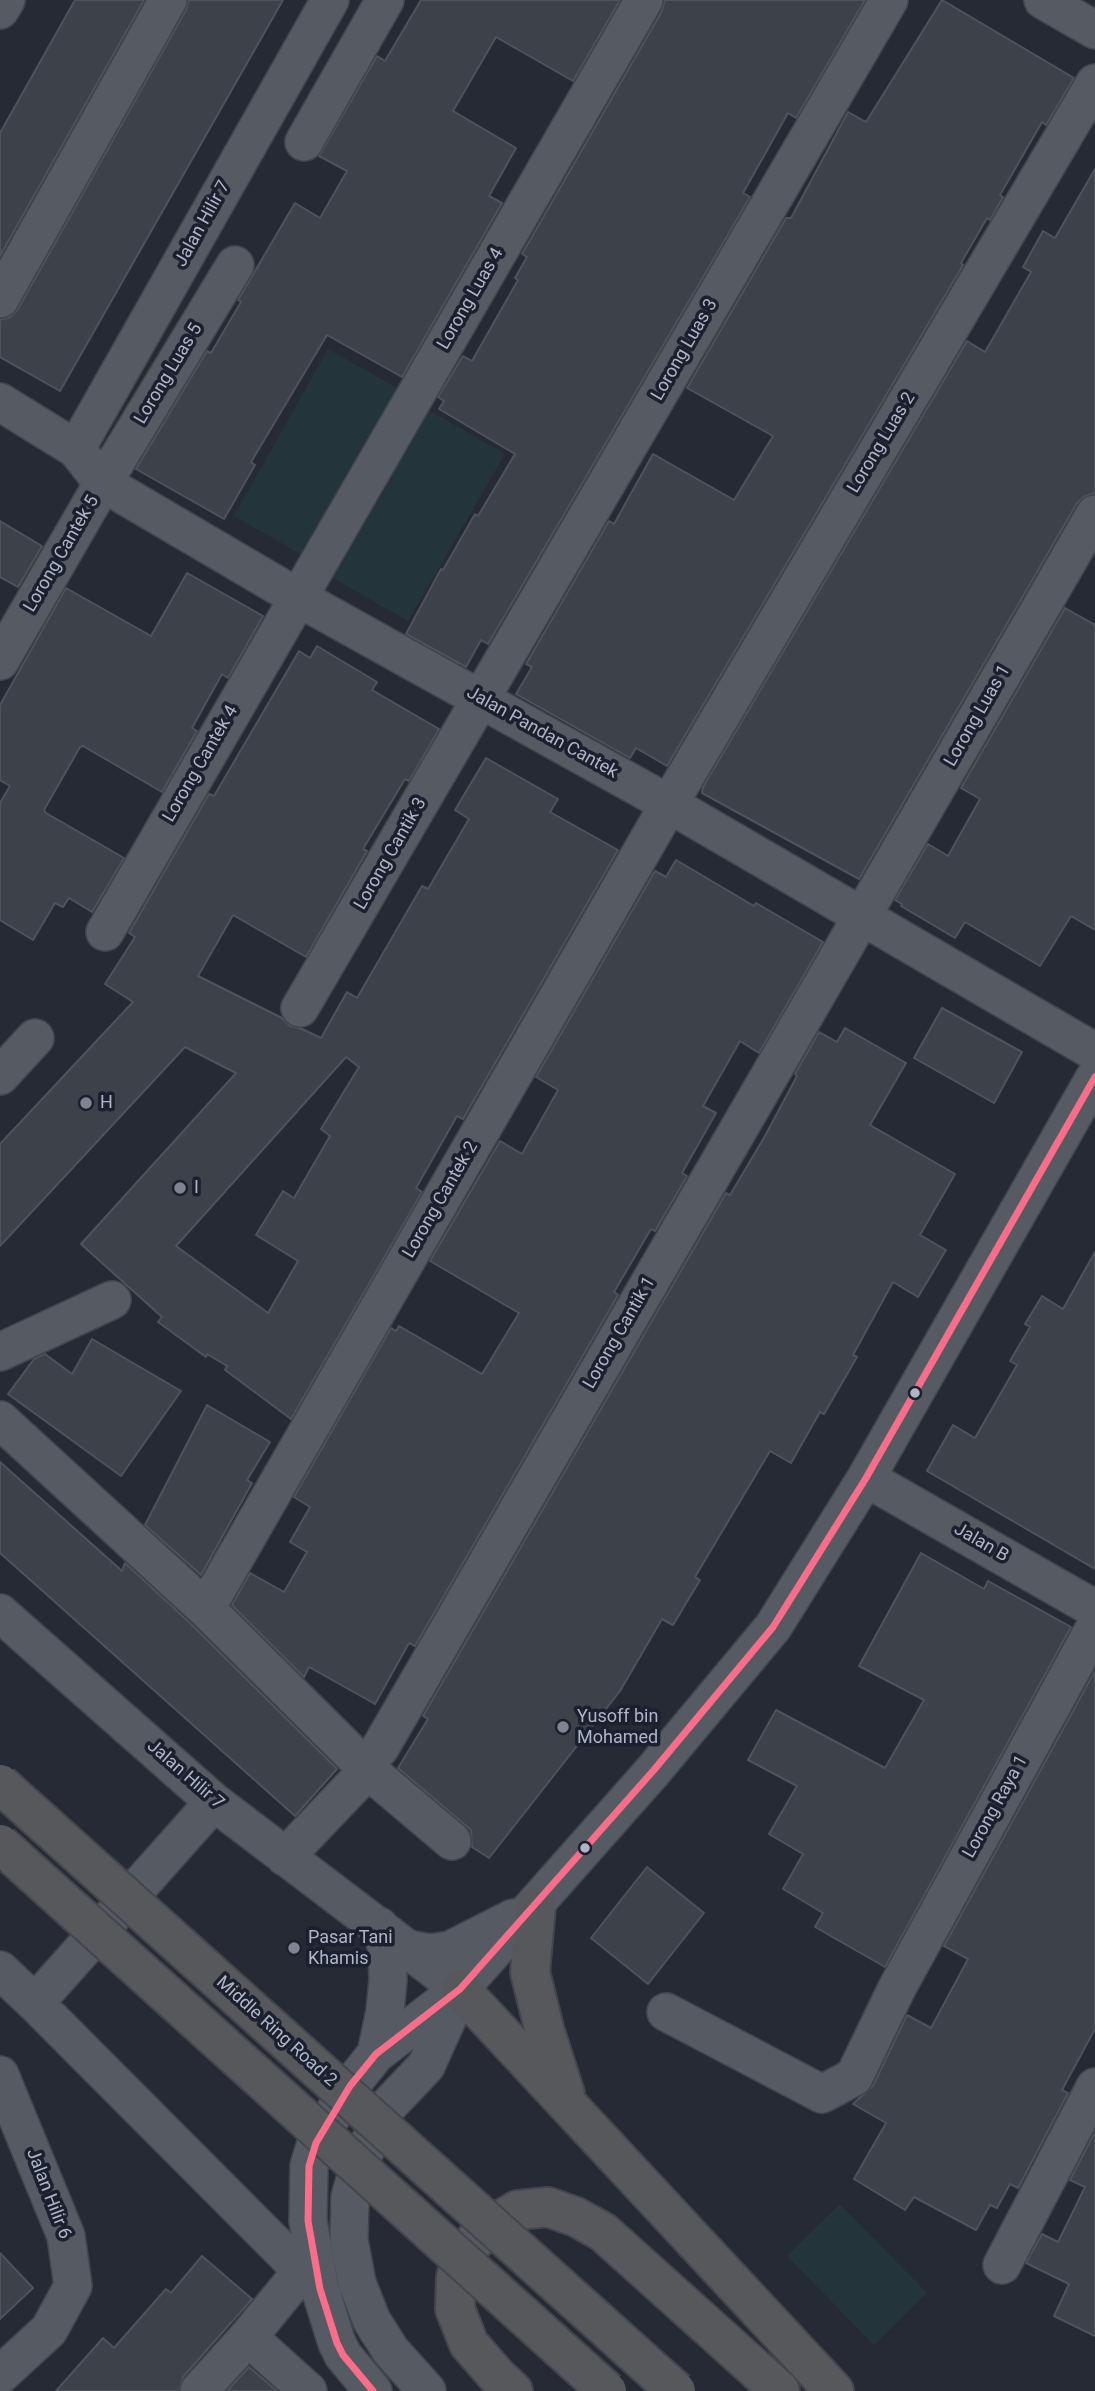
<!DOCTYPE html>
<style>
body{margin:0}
canvas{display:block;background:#262a34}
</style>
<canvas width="1095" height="2391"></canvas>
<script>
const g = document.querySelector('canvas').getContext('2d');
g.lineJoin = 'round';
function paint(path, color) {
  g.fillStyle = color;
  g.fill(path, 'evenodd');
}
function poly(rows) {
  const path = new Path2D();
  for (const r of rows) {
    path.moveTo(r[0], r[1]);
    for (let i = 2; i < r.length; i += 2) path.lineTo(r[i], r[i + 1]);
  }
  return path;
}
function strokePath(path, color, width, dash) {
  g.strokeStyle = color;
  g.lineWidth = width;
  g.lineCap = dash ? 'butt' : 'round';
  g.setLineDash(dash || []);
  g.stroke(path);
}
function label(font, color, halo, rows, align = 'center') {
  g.font = font + ' Roboto,sans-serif';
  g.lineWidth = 7;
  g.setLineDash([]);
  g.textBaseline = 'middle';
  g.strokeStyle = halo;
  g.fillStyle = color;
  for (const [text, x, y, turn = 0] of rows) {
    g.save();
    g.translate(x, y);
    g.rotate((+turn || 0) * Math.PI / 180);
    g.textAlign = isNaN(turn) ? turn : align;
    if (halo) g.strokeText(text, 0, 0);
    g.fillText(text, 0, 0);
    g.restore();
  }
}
paint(poly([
 [328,349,399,389,304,556,234,516],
 [422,406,505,454,408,621,326,574],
 [840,2204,927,2293,874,2345,787,2256]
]), '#23343a');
const building = poly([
 [75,0,144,0,0,256,0,133,75,0],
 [189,0,283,0,60,391,0,357,0,320,10,317,18,309,186,10,189,0],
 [421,0,620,0,573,81,496,37,453,111,516,148,489,196,502,203,402,377,327,335,251,462,255,465,224,519,136,469,207,351,211,353,241,302,238,300,295,203,320,218,347,171,319,156,377,56,385,61,421,0],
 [665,0,865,0,796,118,788,113,743,193,750,197,488,644,481,640,466,667,406,634,441,569,443,570,475,514,478,516,515,454,439,409,444,401,438,397,463,356,472,361,518,280,515,278,527,257,522,254,662,11,665,0],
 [942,0,1074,78,1046,125,1042,122,1000,195,1003,197,990,220,987,218,961,263,963,265,667,766,636,748,630,758,516,694,532,667,526,664,609,521,614,524,653,454,734,500,773,436,687,388,786,218,791,218,848,112,866,122,942,0],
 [1095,169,1095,493,1085,496,1077,503,859,879,702,793,703,787,967,341,985,352,1031,272,1023,267,1043,231,1055,238,1095,169],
 [0,521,42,546,18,587,0,577,0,521],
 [187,573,263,616,228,678,222,674,192,728,197,731,162,792,83,746,80,747,44,810,46,813,124,858,92,912,69,898,63,907,55,903,33,940,0,920,0,803,10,786,0,780,0,705,66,588,151,636,187,573],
 [1065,608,1095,625,1095,930,1071,916,1040,966,965,922,955,938,901,906,902,904,895,900,928,844,948,856,980,799,961,788,1065,608],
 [317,646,377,682,372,690,439,729,409,781,405,779,363,849,367,851,306,957,233,915,198,976,282,1018,290,1026,302,1029,321,1038,347,992,357,998,422,886,428,889,469,819,455,810,486,758,558,799,550,812,618,850,463,1119,457,1116,416,1188,422,1192,291,1419,225,1370,227,1366,207,1354,206,1357,158,1322,162,1317,81,1244,236,1073,185,1047,0,1246,0,1144,133,1002,105,984,135,937,129,933,209,794,214,796,299,651,310,658,317,646],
 [346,1057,359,1067,321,1129,330,1136,294,1198,283,1191,256,1235,298,1261,268,1313,176,1246,346,1057],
 [676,860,754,906,756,903,823,942,759,1053,740,1041,703,1106,716,1113,682,1173,687,1176,655,1231,651,1229,614,1292,618,1295,415,1646,409,1643,375,1704,309,1667,304,1677,232,1605,250,1573,284,1592,307,1552,290,1542,310,1507,294,1497,391,1328,396,1331,399,1326,482,1374,519,1313,430,1261,500,1141,522,1154,558,1090,536,1077,655,871,666,877,676,860],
 [942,1008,1022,1052,994,1103,914,1058,942,1008],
 [845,1028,906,1063,870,1125,955,1174,920,1235,946,1250,918,1297,893,1282,853,1355,857,1357,824,1414,820,1412,791,1463,770,1451,695,1577,700,1580,673,1625,662,1619,620,1691,489,1858,472,1847,471,1830,398,1768,428,1719,423,1716,726,1193,730,1195,765,1136,797,1076,795,1074,819,1032,837,1042,845,1028],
 [1095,1252,1095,1569,927,1471,953,1425,975,1438,1017,1365,1010,1361,1030,1327,1025,1324,1042,1296,1063,1309,1095,1252],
 [92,1339,181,1391,121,1476,8,1394,34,1359,45,1354,72,1374,92,1339],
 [207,1405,270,1442,247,1480,252,1483,201,1575,145,1525,207,1405],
 [0,1462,122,1571,125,1563,190,1623,337,1769,295,1816,0,1553,0,1462],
 [921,1553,984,1589,988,1581,1071,1627,885,1967,815,1927,823,1913,783,1889,803,1854,769,1834,797,1786,748,1760,776,1710,885,1768,924,1700,859,1666,921,1553],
 [1095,1671,1095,2029,1062,2090,1068,2093,1018,2188,1010,2184,997,2208,990,2205,976,2230,914,2197,905,2210,854,2179,886,2123,853,2104,873,2086,907,2015,931,2028,968,1959,944,1946,1095,1671],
 [647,1867,704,1913,648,1984,591,1938,647,1867],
 [1095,2132,1095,2336,1054,2316,1069,2284,1026,2263,1042,2234,1058,2242,1085,2187,1070,2180,1095,2132],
 [0,2253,33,2288,0,2319,0,2253],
 [202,2256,252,2299,183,2377,179,2391,56,2391,103,2338,114,2348,166,2289,171,2293,202,2256],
 [249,2367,277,2391,227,2391,249,2367]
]);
paint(building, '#3d414a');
strokePath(building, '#4e525c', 2);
const minor = poly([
 [1043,0,1095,30],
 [0,10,6,0],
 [304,142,385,0],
 [0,299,168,0],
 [0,402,76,449,103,483,297,597,669,804,1095,1052],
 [76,449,330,0],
 [0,661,103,483,235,265],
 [105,932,644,0],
 [300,1008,889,0],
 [0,1076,35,1038],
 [0,1352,112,1300],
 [0,1420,205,1608,368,1770,452,1841],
 [866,1478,1095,1609],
 [213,1596,669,804,1095,83],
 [0,1613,214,1802,460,1989],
 [380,1748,1095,514],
 [285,1857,368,1770],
 [408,1949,429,1953,450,1950,513,1918],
 [0,1970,35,2003,320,2289],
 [35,2003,214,1802],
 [666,2012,822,2094,854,2077,897,1988,1095,1627],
 [376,2054,385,2011,388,1980,387,1948,379,1926],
 [0,2075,66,2236,73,2286,49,2330,0,2375],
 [1002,2265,1095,2087],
 [248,2337,308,2391],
 [199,2391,248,2337,302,2271],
 [373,2391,343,2355,337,2343,320,2289,308,2221,309,2166,316,2143,350,2086,376,2054,460,1989,653,1771,773,1627,866,1478,1095,1077],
 [427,2391,391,2351,372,2321,357,2283,349,2240,350,2197,361,2159,387,2107,426,2066,459,1993]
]);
const highway = poly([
 [536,1906,530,1972,545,2032,565,2094],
 [460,1989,834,2391],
 [513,2391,496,2375,469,2344,455,2309,456,2277,470,2246,487,2228,518,2210,548,2207,576,2217,603,2232,780,2391]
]);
strokePath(minor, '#42454d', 40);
strokePath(highway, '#43464f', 42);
strokePath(minor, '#565a62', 37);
strokePath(highway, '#56585c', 38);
const highwayBridge = poly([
 [0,1784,676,2391],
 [0,1844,607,2391]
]);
strokePath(highwayBridge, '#43464f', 42, []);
strokePath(highwayBridge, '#56585c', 38);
strokePath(poly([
 [373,2391,343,2355,337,2343,320,2289,308,2221,309,2166,316,2143,350,2086,376,2054,460,1989,653,1771,773,1627,866,1478,1095,1077]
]), '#fb6d88', 7);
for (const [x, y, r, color] of [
 [86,1103,7,"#7f8493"],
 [180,1188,7,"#7f8493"],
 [915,1393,6,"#afb5c6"],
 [563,1727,7,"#7f8493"],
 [585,1848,6,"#afb5c6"],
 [294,1948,7,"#7f8493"]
]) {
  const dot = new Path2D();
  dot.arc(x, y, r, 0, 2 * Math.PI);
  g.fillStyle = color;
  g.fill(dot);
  strokePath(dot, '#1a202e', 2.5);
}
label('18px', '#afb5c6', '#1a202e', [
 ["Jalan Hilir 7",203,224,-61],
 ["Lorong Luas 4",471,299,-60],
 ["Lorong Luas 3",685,350,-60],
 ["Lorong Luas 5",169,374,-59],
 ["Lorong Luas 2",882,443,-59],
 ["Lorong Cantek 5",62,554,-60],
 ["Lorong Luas 1",978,716,-60],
 ["Jalan Pandan Cantek",542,733,29],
 ["Lorong Cantek 4",201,764,-60],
 ["Lorong Cantik 3",391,854,-60],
 ["Lorong Cantek 2",441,1200,-60],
 ["Lorong Cantik 1",620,1333,-60],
 ["Jalan B",981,1543,30],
 ["Jalan Hilir 7",185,1775,41],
 ["Lorong Raya 1",996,1807,-61],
 ["Middle Ring Road 2",276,2032,42],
 ["Jalan Hilir 6",48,2194,69]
]);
label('18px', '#afb5c6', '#1a202e', [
 ["H",100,1103],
 ["I",194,1188],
 ["Yusoff bin",577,1717],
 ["Mohamed",577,1738],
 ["Pasar Tani",308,1938],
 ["Khamis",308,1959]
], 'left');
</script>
